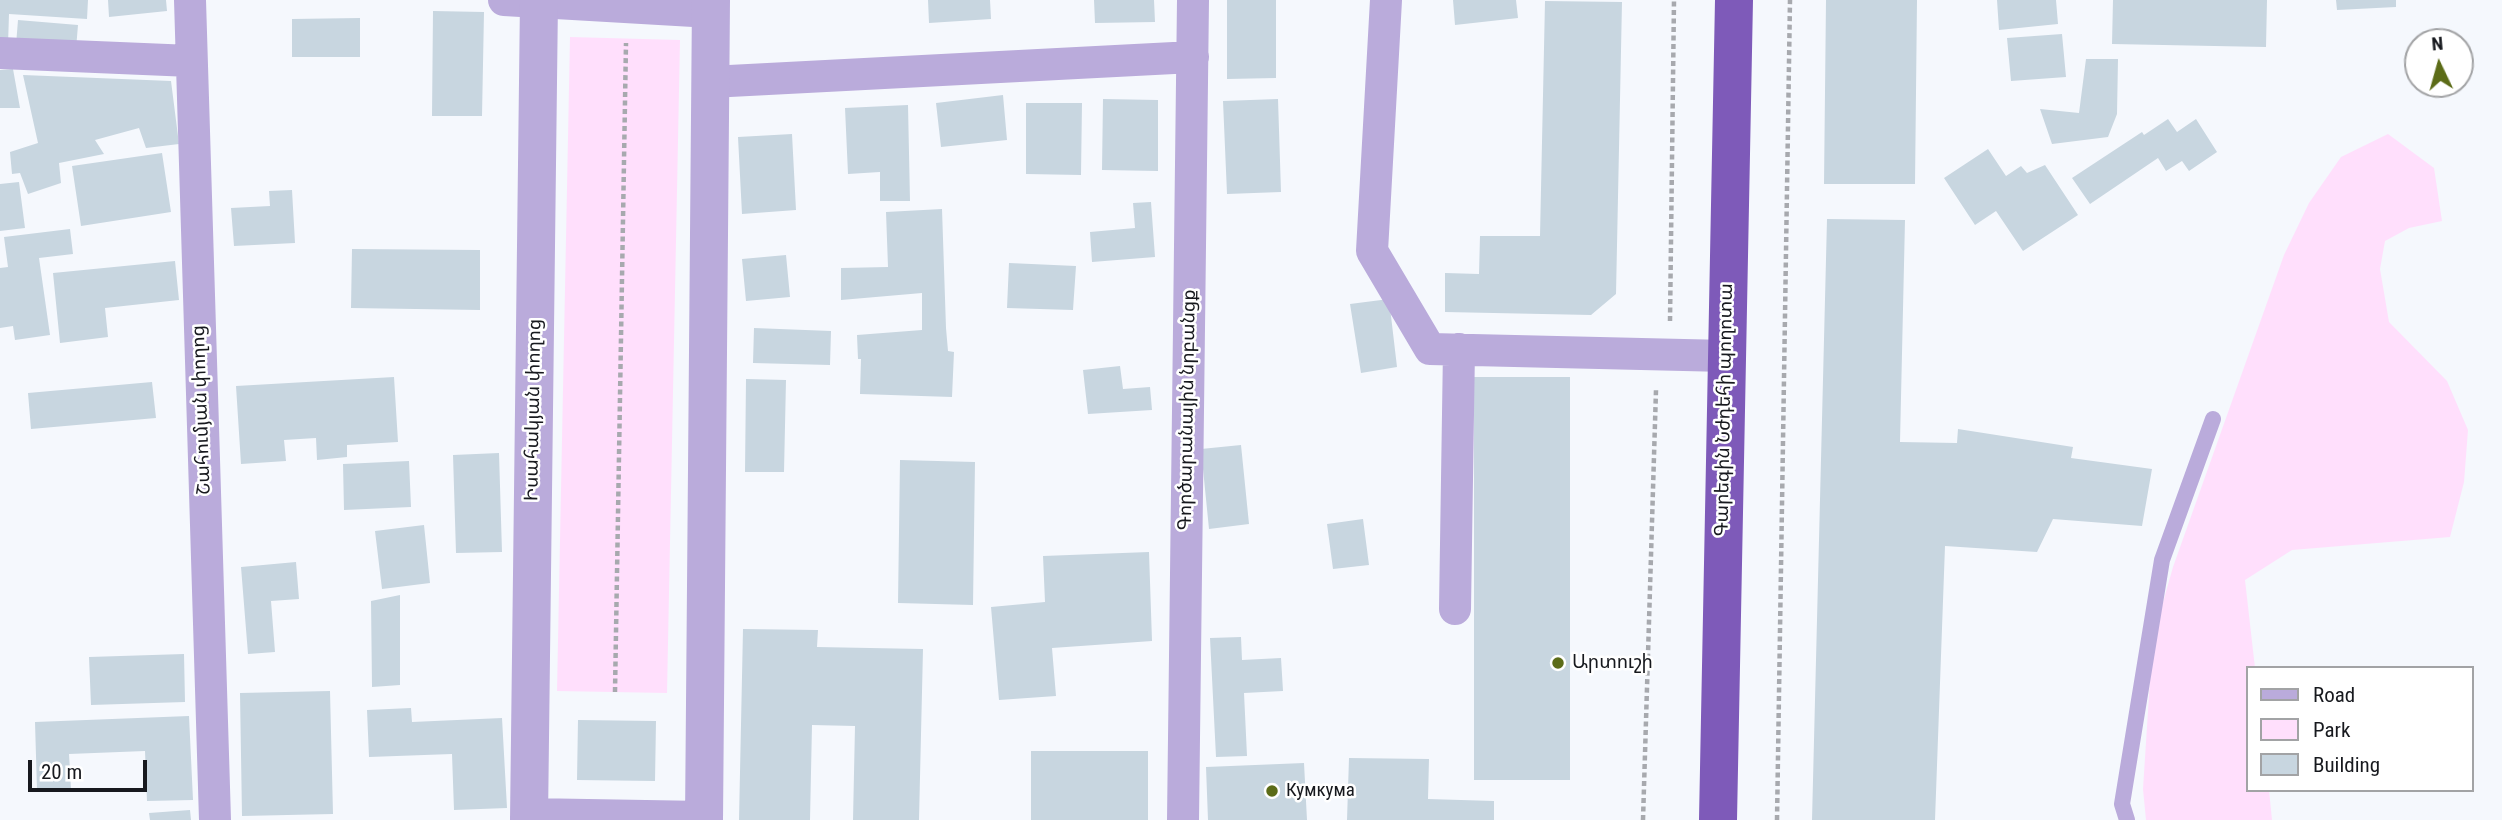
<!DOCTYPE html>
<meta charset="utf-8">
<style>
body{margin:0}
#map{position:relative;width:2502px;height:820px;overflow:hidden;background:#f5f8fd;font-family:"Roboto Condensed",sans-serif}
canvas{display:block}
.legend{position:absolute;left:2246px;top:666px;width:228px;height:126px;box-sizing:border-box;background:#fff;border:2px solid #a2a3a5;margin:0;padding:9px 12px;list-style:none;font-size:21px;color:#17191e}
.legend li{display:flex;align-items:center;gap:14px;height:35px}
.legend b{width:35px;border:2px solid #a2a3a5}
.north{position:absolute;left:2404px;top:28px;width:70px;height:70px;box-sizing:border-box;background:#fff;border:2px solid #a2a3a5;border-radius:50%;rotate:355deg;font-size:19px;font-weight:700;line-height:28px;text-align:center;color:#17191e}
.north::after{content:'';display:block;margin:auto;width:24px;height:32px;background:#5c6c18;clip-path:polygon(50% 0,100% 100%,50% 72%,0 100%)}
.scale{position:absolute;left:28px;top:760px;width:119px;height:32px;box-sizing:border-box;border:4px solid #17191e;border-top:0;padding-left:9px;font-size:21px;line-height:24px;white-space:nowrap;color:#17191e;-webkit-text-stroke:5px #fff;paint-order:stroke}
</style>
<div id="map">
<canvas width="2502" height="820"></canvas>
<ul class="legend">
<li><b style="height:9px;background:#baabdb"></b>Road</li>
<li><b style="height:19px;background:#ffdffc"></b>Park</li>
<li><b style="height:19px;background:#c8d6e0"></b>Building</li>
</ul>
<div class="north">N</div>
<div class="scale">20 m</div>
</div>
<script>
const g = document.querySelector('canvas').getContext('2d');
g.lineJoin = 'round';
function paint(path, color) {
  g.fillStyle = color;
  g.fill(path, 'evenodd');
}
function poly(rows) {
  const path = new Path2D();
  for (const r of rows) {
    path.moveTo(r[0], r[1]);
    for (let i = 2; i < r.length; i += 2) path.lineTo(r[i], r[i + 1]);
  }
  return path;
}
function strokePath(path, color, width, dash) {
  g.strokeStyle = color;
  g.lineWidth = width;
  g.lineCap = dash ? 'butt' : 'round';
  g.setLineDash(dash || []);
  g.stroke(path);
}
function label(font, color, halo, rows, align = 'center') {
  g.font = font + ' "Roboto Condensed","Noto Sans Armenian",sans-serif';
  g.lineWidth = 5;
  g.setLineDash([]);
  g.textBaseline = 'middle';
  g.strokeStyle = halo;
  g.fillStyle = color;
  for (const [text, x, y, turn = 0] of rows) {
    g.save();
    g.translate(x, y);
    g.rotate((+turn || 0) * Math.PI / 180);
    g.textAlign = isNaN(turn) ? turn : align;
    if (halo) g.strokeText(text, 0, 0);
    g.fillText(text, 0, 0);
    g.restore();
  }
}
paint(poly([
 [570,37,680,40,667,693,557,691],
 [2388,134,2434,168,2442,221,2409,228,2385,241,2380,269,2389,322,2447,381,2468,430,2464,482,2450,537,2292,550,2245,580,2255,668,2248,668,2248,790,2269,790,2272,820,2146,820,2143,789,2150,680,2158,620,2173,567,2284,255,2309,203,2341,157]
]), '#ffdffc');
paint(poly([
 [0,0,88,0,87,19,9,14,8,45,0,45],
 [108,0,166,0,167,11,109,17],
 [928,0,990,0,991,19,929,23],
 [1094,0,1154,0,1155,22,1095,23],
 [1227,0,1276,0,1276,78,1227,79],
 [1453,0,1516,0,1518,18,1455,25],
 [1826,0,1917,0,1915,184,1824,184],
 [1997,0,2056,0,2058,24,1999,30],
 [2113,0,2267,0,2266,47,2112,44],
 [2336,0,2396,0,2396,7,2337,10],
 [1545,1,1622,2,1616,294,1591,315,1445,312,1445,273,1479,274,1480,236,1540,236],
 [433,11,484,12,482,116,432,116],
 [360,18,360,57,292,57,292,19],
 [18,20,78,25,76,49,16,45],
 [2062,34,2066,77,2011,81,2007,38],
 [2086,59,2118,59,2117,114,2108,137,2052,144,2040,109,2079,113],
 [13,69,20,108,0,108,0,70],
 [23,75,171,81,179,144,146,148,139,128,95,140,104,154,59,163,61,183,28,194,20,173,12,174,10,152,38,143],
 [1003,95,1007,140,941,147,936,103],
 [1103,99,1158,100,1158,171,1102,170],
 [1278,99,1281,192,1227,194,1223,101],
 [1026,103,1082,103,1081,175,1026,174],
 [908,105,910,201,880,201,880,172,848,174,845,108],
 [2168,119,2177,132,2196,119,2217,152,2189,171,2182,161,2166,171,2158,158,2090,204,2072,178,2142,132,2144,135],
 [792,134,796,210,742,214,738,137],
 [1988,149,2006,176,2021,166,2027,173,2045,165,2078,215,2023,251,1996,211,1975,225,1944,178],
 [162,153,171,212,81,226,72,166],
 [19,182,25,228,0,231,0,184],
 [292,190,295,243,234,246,231,208,270,206,269,191],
 [1151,202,1155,257,1092,262,1090,232,1135,228,1133,203],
 [942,209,946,328,948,351,954,352,952,397,860,394,861,359,858,359,857,335,922,330,922,293,841,300,841,268,888,267,886,212],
 [1827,219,1905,220,1900,442,1957,443,1958,429,2073,447,2071,458,2152,469,2142,526,2053,519,2037,552,1945,546,1935,820,1812,820],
 [70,229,73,254,39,258,50,335,15,340,13,326,0,328,0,268,8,267,4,237],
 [352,249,480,250,480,310,351,308],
 [786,255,790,297,746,301,742,259],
 [175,261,179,300,105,308,108,337,60,343,53,273],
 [1009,263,1076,266,1073,310,1007,308],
 [1389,299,1397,367,1361,373,1350,304],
 [754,328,831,331,830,365,753,363],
 [1120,366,1123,389,1150,387,1152,410,1088,414,1083,370],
 [394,377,398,442,347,445,347,457,317,460,316,438,284,440,286,461,241,464,236,386],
 [1474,377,1570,377,1570,780,1474,780],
 [746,379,786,380,784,472,745,472],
 [152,382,156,418,31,429,28,393],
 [1241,445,1249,524,1209,529,1201,449],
 [499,453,502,552,456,553,453,455],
 [900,460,975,462,973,605,898,603],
 [409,461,411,507,344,510,343,464],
 [1363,519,1369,565,1333,569,1327,524],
 [424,525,430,583,382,589,375,531],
 [1149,552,1152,641,1052,648,1056,696,999,700,991,607,1045,602,1043,556],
 [296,562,299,599,271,601,275,652,248,654,241,567],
 [400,595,400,685,372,687,371,601],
 [743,629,818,630,817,647,923,649,919,820,853,820,855,726,812,725,810,820,739,820],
 [1241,637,1242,660,1281,658,1283,691,1244,693,1247,756,1216,757,1210,638],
 [184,654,185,702,91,705,89,657],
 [330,691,333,814,242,816,240,693],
 [411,708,412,722,502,718,507,808,454,810,452,754,369,757,367,710],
 [189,716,193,800,147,801,145,751,69,754,71,789,37,790,35,722],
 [578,720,656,721,655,781,577,780],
 [1031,751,1148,751,1148,820,1031,820],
 [1349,758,1429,759,1428,799,1494,801,1494,820,1347,820],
 [1304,763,1307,820,1208,820,1206,767],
 [190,810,191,820,150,820,149,813]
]), '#c8d6e0');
strokePath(poly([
 [1670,321,1674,0],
 [615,692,626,43],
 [1643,820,1656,390],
 [1777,820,1790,0]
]), '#a7a9ae', 4.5, [5, 3.5]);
strokePath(poly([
 [2127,820,2122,804,2162,560,2213,419]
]), '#baabdb', 16);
strokePath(poly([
 [190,0,215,820],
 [504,0,711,12],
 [1386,0,1372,251,1430,349,1726,356],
 [0,53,191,61],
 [710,82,1193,57],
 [1455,609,1459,349],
 [1183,820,1193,0]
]), '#baabdb', 32);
strokePath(poly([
 [529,817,704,820],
 [529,820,539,0],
 [704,820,711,0]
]), '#baabdb', 38);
strokePath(poly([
 [1718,820,1734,0]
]), '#7e5ab9', 38);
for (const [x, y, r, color] of [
 [1558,663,7,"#5c6c18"],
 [1272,791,7,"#5c6c18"]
]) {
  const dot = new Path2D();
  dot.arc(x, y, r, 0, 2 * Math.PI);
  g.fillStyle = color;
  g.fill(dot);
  strokePath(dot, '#fff', 2.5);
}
label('19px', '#17191e', '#fff', [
 ["Շահումյան փողոց",202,410,-92],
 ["Իսահակյան փողոց",534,410,-89],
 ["Գործարանային նրբանցք",1188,410,-89],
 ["Գարեգին Նժդեհի պողոտա",1725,410,-89]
]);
label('19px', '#17191e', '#fff', [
 ["Արտուշի",1572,663],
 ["Кумкума",1286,791]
], 'left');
</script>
